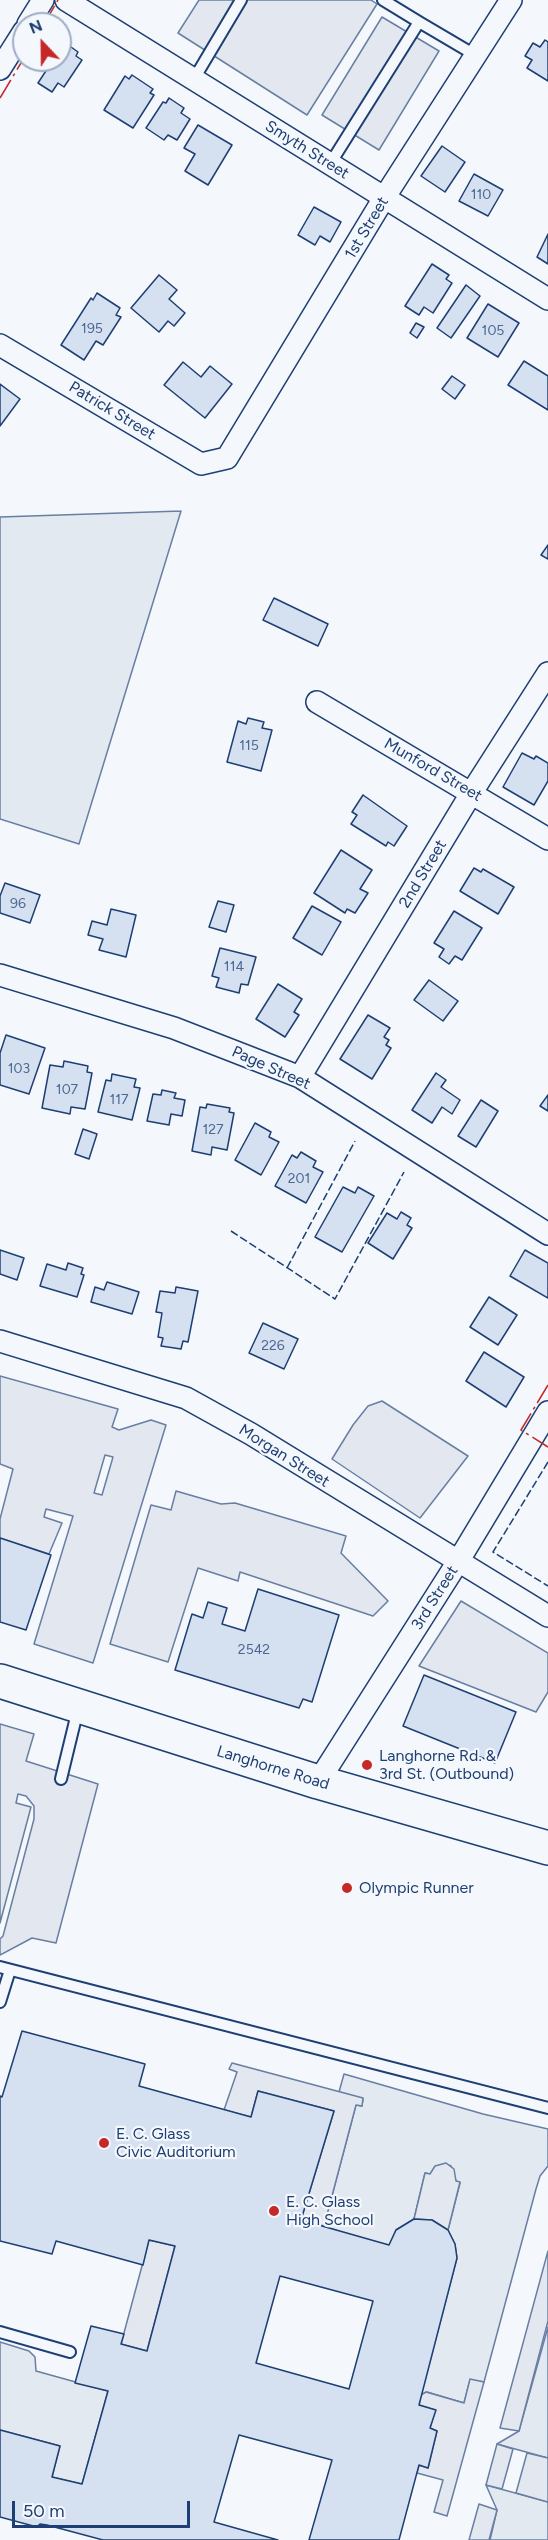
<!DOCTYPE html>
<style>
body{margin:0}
#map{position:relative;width:548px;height:2540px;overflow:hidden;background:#f4f7fb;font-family:Figtree,sans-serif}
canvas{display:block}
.north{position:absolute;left:12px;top:12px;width:60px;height:60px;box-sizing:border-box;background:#f4f7fb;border:2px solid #9eadc5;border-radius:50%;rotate:338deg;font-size:16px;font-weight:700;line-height:24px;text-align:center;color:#1d3f73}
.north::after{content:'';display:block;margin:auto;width:21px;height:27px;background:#c62828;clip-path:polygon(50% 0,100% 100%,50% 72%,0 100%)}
.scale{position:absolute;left:12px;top:2501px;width:178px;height:27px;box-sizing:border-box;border:3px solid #1d3f73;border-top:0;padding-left:8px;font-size:18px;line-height:21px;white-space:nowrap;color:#1d3f73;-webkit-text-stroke:4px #f4f7fb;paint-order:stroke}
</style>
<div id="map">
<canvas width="548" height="2540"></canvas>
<div class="north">N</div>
<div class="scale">50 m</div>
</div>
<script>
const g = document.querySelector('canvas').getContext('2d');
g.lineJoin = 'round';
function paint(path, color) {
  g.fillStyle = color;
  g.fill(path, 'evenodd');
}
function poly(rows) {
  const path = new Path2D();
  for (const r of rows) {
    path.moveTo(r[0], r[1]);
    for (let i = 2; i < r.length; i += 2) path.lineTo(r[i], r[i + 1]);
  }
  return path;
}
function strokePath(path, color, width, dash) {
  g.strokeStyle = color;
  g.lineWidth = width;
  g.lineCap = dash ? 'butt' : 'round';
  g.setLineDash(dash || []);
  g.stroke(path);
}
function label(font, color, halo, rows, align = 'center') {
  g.font = font + ' Figtree,sans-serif';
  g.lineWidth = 4.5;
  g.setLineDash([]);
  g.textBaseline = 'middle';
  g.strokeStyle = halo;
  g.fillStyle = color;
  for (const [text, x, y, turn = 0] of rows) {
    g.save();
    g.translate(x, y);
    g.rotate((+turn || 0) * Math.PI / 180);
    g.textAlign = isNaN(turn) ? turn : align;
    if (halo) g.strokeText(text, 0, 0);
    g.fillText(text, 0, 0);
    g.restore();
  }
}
const green = poly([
 [181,511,79,844,0,819,0,517,181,511],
 [344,2074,483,2114,548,2129,548,2166,540,2176,536,2189,484,2382,470,2380,464,2403,427,2392,421,2395,457,2258,455,2244,448,2230,460,2183,456,2181,451,2166,446,2164,430,2174,425,2173,414,2219,396,2230,387,2250,324,2226,356,2105,362,2106,363,2099,339,2092,344,2074],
 [548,2327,548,2458,497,2444,519,2431,548,2327],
 [0,2342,29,2351,35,2357,36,2371,108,2391,82,2484,52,2477,60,2446,0,2430,0,2342],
 [486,2485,548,2502,548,2540,490,2540,497,2510,486,2485]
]);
paint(green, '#e3e9f0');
strokePath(green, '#687fa3', 1.5);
const parking = poly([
 [199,0,371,0,377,4,307,115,178,33,199,0],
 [382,17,439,51,379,150,322,115,382,17],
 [0,1376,118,1409,112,1427,119,1430,151,1420,166,1425,93,1663,34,1644,73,1516,46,1509,44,1517,62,1523,49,1554,0,1538,0,1519,13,1469,0,1464,0,1376],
 [105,1455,113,1457,102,1495,94,1493,105,1455],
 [382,1401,468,1456,420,1518,332,1459,353,1425,368,1406,382,1401],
 [176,1491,221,1504,235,1503,346,1536,341,1553,388,1601,373,1616,240,1572,238,1581,198,1568,168,1662,110,1644,151,1505,171,1510,176,1491],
 [461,1601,548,1653,548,1692,536,1712,419,1666,461,1601],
 [0,1724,34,1734,26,1761,98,1784,56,1943,32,1938,0,1955,0,1939,3,1936,34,1819,34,1806,26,1796,18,1794,16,1803,31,1807,0,1923,0,1724],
 [232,2063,363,2098,362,2106,356,2105,324,2226,301,2220,334,2111,258,2091,251,2117,224,2110,237,2072,229,2069,232,2063],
 [446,2163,454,2169,456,2181,460,2182,448,2230,432,2220,414,2219,425,2173,430,2174,435,2166,446,2163],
 [149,2240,175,2246,147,2351,121,2344,149,2240],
 [548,2251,548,2321,519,2431,500,2428,548,2251],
 [470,2379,484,2382,447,2516,434,2512,443,2480,417,2473,419,2465,428,2468,437,2431,430,2428,435,2410,419,2405,421,2395,426,2392,464,2403,470,2379],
 [497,2444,513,2449,502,2489,486,2485,497,2444],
 [527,2453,548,2458,548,2502,516,2493,527,2453],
 [479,2504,497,2510,489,2540,469,2540,479,2504]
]);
paint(parking, '#e3e8f0');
strokePath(parking, '#687fa3', 1.5);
const building = poly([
 [545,40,548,42,548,81,527,68,532,60,525,56,533,43,540,47,545,40],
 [64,42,78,52,76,56,82,60,64,87,58,83,52,92,38,83,53,60,60,60,60,48,64,42],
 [132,75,153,89,150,93,154,95,133,128,104,110,125,76,129,79,132,75],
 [169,98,184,108,181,113,190,119,177,140,168,135,164,140,146,128,163,102,166,103,169,98],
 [198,125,232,145,208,185,185,171,195,154,184,148,198,125],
 [442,146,465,162,445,192,421,176,442,146],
 [474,174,503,190,488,216,459,201,474,174],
 [314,207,341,222,330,242,320,236,315,245,298,235,314,207],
 [548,234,548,264,537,257,548,234],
 [432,264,449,275,446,279,452,283,433,313,424,307,419,315,405,306,432,264],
 [159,275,177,290,169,299,185,313,174,326,168,321,159,332,131,308,159,275],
 [466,285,480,296,451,338,437,328,466,285],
 [97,293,120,308,116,315,121,317,103,345,96,341,84,360,61,345,91,298,93,300,97,293],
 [488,304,519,323,498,357,467,338,488,304],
 [416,323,424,327,417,338,410,333,416,323],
 [524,361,548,376,548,410,508,385,524,361],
 [183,362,201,377,210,366,232,384,205,418,164,385,183,362],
 [452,376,465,385,455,399,442,389,452,376],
 [0,384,20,399,0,426,0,384],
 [548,545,548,559,541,555,548,545],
 [274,598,328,624,318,646,263,620,274,598],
 [248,718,264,722,262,728,272,730,261,771,227,762,238,721,246,724,248,718],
 [522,753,534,759,536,756,548,763,548,781,534,805,503,787,522,753],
 [363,795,407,826,394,846,388,842,386,846,351,824,357,815,352,812,363,795],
 [341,850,372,870,360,889,368,893,355,913,347,909,345,913,314,893,341,850],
 [474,868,481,872,483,869,514,887,498,914,460,891,474,868],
 [5,883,40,895,30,923,0,913,0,896,5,883],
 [218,901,234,905,226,932,209,927,218,901],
 [312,906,341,922,322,955,293,938,312,906],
 [111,909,136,915,126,957,99,950,103,939,88,935,92,921,107,925,111,909],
 [454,911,482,928,462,960,455,956,449,964,439,957,444,949,434,943,454,911],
 [220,948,256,957,248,985,241,984,239,993,216,987,219,978,212,976,220,948],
 [429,980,458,1001,443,1021,414,1000,429,980],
 [278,984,302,999,294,1012,299,1015,285,1037,256,1019,278,984],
 [368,1015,390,1028,384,1037,389,1040,386,1045,391,1048,372,1079,340,1059,368,1015],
 [6,1035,45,1048,29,1094,0,1085,0,1053,6,1035],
 [64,1061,88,1066,87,1072,92,1073,85,1109,71,1107,70,1114,42,1108,50,1065,63,1067,64,1061],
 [436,1073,446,1080,441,1087,460,1100,452,1114,442,1107,432,1123,412,1110,436,1073],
 [112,1074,136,1079,134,1087,140,1088,132,1120,98,1112,106,1080,111,1081,112,1074],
 [162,1090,176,1093,174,1098,185,1100,182,1116,171,1114,169,1125,147,1121,153,1094,161,1095,162,1090],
 [548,1095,548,1111,540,1106,548,1095],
 [481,1100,498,1111,476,1147,458,1136,481,1100],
 [207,1104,230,1108,229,1112,234,1113,227,1150,212,1147,211,1155,192,1151,200,1107,206,1108,207,1104],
 [255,1123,271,1132,269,1137,279,1142,261,1175,235,1160,255,1123],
 [83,1129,97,1134,89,1159,75,1154,83,1129],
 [301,1152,316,1161,313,1167,323,1172,306,1203,275,1186,292,1155,297,1158,301,1152],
 [343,1187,355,1193,358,1187,374,1196,342,1252,315,1237,343,1187],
 [401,1212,411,1218,407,1225,412,1228,393,1259,368,1243,387,1213,397,1219,401,1212],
 [0,1250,24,1258,17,1280,0,1274,0,1250],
 [525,1250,548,1263,548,1298,510,1276,525,1250],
 [68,1263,83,1268,81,1274,84,1275,77,1297,40,1286,47,1264,66,1270,68,1263],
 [107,1282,139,1292,132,1314,91,1302,95,1287,104,1290,107,1282],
 [176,1287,198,1291,188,1342,183,1341,181,1349,161,1346,163,1338,158,1337,162,1313,156,1312,160,1291,175,1293,176,1287],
 [489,1297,517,1315,498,1345,470,1327,489,1297],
 [263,1323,298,1339,284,1369,249,1353,263,1323],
 [484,1352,524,1377,506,1407,466,1381,484,1352],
 [0,1538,51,1555,26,1630,0,1622,0,1538],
 [258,1589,339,1615,312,1702,303,1699,299,1708,175,1670,192,1614,203,1618,208,1602,227,1608,222,1624,245,1631,258,1589],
 [424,1675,516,1712,495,1763,403,1726,424,1675],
 [22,2031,145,2064,139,2086,251,2117,258,2091,334,2111,301,2220,389,2245,396,2230,414,2219,432,2220,448,2230,455,2244,457,2258,419,2405,436,2410,430,2428,437,2431,428,2468,419,2465,399,2540,309,2540,332,2460,239,2435,214,2522,278,2540,103,2540,47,2525,40,2524,37,2527,0,2517,0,2430,60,2446,52,2477,82,2484,108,2391,75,2383,91,2326,124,2334,121,2344,147,2351,175,2246,149,2240,143,2265,56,2241,52,2254,0,2241,0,2096,2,2097,22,2031],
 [280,2276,373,2301,349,2389,256,2363,280,2276]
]);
paint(building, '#d5e0f0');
strokePath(building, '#1d3f73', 1.5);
const lane = poly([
 [419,22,475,55],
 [194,79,241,0],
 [330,164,419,22,383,0],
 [61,1779,78,1709],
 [0,1967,548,2108],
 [0,2002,10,1970],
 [0,2332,70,2352]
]);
const street = poly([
 [66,0,548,299],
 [28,24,43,0],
 [0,69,24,31],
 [0,345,201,464,227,458,384,198,511,0],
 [317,702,548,839],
 [0,975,174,1028,300,1077,548,1234],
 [300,1077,472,792,548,673],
 [0,1341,186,1398,251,1434,548,1616],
 [318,1782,459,1560,548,1412]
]);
const primary = poly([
 [0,1681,318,1782,548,1848]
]);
strokePath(lane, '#1d3f73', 14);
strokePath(street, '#1d3f73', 24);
strokePath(primary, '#1d3f73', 36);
strokePath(lane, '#f4f7fb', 10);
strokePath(street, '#f4f7fb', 21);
strokePath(primary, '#f4f7fb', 33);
strokePath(poly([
 [231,1231,335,1299,404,1172],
 [287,1268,355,1141],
 [548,1462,493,1552,548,1586]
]), '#1d3f73', 1.5, [8, 3]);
strokePath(poly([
 [44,24,58,0],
 [0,98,24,58],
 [548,1385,521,1430,548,1447]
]), '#c62828', 1.5, [21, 4.5, 3, 4.5]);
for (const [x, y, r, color] of [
 [367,1765,6,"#c62828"],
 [347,1888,6,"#c62828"],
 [104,2143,6,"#c62828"],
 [274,2211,6,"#c62828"]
]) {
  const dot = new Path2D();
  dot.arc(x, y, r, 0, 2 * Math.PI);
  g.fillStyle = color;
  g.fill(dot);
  strokePath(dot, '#f4f7fb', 2);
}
label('14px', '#4b6792', null, [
 ["110",481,195],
 ["195",92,329],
 ["105",493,331],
 ["115",249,746],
 ["96",18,904],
 ["114",234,967],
 ["103",19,1069],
 ["107",67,1090],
 ["117",119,1100],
 ["127",213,1130],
 ["201",299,1179],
 ["226",273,1346],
 ["2542",254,1650]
]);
label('16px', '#1d3f73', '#f4f7fb', [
 ["Smyth Street",307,150,32],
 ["1st Street",367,228,-59],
 ["Patrick Street",112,411,31],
 ["Munford Street",433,770,30],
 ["2nd Street",423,874,-59],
 ["Page Street",271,1068,24],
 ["Morgan Street",284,1456,32],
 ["3rd Street",435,1598,-58],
 ["Langhorne Road",273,1768,17]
]);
label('16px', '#1d3f73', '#f4f7fb', [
 ["Langhorne Rd. &",379,1756],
 ["3rd St. (Outbound)",379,1774],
 ["Olympic Runner",359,1888],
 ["E. C. Glass",116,2134],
 ["Civic Auditorium",116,2152],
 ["E. C. Glass",286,2202],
 ["High School",286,2220]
], 'left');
</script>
